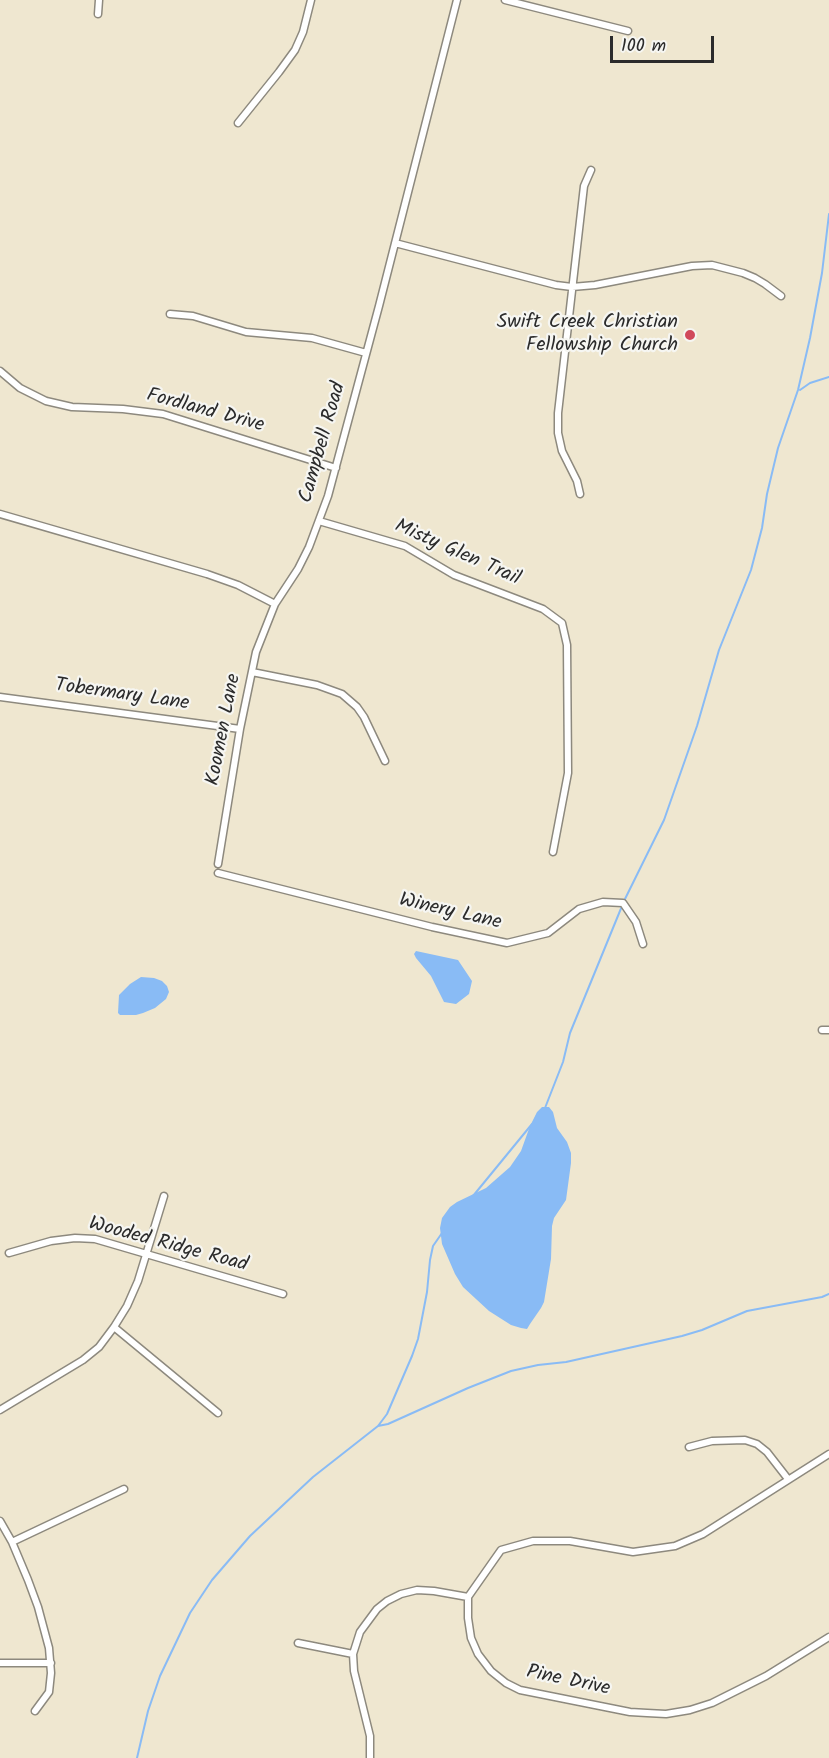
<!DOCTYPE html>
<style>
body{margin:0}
#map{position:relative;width:829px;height:1758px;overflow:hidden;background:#efe7d0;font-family:Kalam,sans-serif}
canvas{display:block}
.scale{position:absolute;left:610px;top:36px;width:104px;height:27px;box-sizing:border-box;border:3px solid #2b2b2b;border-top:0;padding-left:8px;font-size:18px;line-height:21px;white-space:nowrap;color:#2b2b2b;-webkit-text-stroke:4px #f6f6f2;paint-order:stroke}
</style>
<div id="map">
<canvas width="829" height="1758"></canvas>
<div class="scale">100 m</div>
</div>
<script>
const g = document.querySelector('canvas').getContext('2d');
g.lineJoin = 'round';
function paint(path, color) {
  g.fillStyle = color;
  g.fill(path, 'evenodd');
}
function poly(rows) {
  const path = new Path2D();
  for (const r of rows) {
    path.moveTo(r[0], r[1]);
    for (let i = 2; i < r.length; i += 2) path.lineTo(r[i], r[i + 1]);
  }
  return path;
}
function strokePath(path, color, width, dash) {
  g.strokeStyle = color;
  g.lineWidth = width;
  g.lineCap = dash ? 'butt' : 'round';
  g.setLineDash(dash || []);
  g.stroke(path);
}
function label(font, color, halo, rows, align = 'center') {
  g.font = font + ' Kalam,sans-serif';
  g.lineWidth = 4.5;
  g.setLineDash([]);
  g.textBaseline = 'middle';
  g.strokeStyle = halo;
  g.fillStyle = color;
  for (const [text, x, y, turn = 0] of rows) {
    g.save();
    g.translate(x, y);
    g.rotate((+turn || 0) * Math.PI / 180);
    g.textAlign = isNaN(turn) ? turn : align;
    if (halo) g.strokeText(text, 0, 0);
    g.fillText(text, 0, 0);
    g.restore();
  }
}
paint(poly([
 [416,951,458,960,472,981,469,994,456,1004,444,1002,431,976,416,958,414,954],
 [141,977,154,978,162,981,167,986,169,992,166,999,155,1008,143,1013,136,1015,120,1015,118,1013,119,995,130,984],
 [542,1107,549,1107,553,1112,557,1128,567,1142,571,1153,571,1163,566,1200,554,1218,552,1226,551,1259,544,1302,541,1308,530,1324,527,1329,521,1328,511,1325,489,1311,463,1287,455,1274,442,1244,440,1228,442,1218,450,1207,457,1202,486,1188,510,1167,521,1151,530,1126,537,1112]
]), '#89bbf5');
strokePath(poly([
 [800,390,810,383,829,377],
 [624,901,664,820,697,726,719,650,751,570,762,528,767,494,778,448,798,390,810,338,822,273,829,214],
 [545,1108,563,1062,570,1033,622,906],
 [473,1196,532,1124],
 [378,1426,388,1424,468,1388,511,1371,538,1365,566,1362,682,1336,702,1330,747,1311,822,1297,829,1294],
 [137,1758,148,1711,160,1676,190,1613,212,1580,250,1536,313,1477,378,1426,387,1414,412,1356,418,1339,427,1292,430,1260,433,1246,442,1233]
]), '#89bbf5', 2);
const street = poly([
 [505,0,628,31],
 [98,14,99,0],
 [238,123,279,72,295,50,303,32,311,0],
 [395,243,556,285,572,287,595,285,692,266,712,265,743,273,755,278,765,284,781,296],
 [170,314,193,316,246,332,312,338,366,353],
 [0,371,20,388,46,401,72,407,123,409,163,414,336,468],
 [580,494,577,481,562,451,558,433,558,413,584,186,591,170],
 [0,514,207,574,238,585,275,604],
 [319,521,405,546,454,575,543,609,562,623,567,645,568,773,553,852],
 [252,672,317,685,342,694,357,707,364,717,385,761],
 [0,697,240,729],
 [218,864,240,729,256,652,275,604,298,569,309,547,328,496,379,306,457,0],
 [218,873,432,927,507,943,548,933,579,909,603,902,623,903,636,922,643,944],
 [822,1030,829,1030],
 [9,1253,51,1241,75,1238,95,1239,283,1294],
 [114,1327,218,1413],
 [0,1410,83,1360,99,1347,114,1327,127,1306,138,1281,164,1196],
 [689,1447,712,1441,745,1440,757,1444,767,1452,788,1479],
 [829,1454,703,1534,675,1546,633,1552,570,1541,533,1541,501,1550,468,1597,468,1618,471,1638,478,1654,491,1671,506,1683,520,1690,630,1712,647,1713,666,1714,690,1710,712,1703,766,1676,829,1637],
 [0,1521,12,1542,28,1580,38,1607,49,1648,51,1673,49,1692,35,1711],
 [12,1542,124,1489],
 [298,1643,353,1654],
 [0,1663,51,1663],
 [370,1758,370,1736,354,1671,353,1654,360,1632,377,1609,387,1601,401,1594,417,1590,434,1591,468,1597]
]);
strokePath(street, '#8d897e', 9);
strokePath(street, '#fff', 6);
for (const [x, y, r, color] of [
 [690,335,6,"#d1495b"]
]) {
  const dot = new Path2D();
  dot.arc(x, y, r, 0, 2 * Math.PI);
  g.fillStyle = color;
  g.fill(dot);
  strokePath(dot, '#f6f6f2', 2);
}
label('20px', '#2b2b2b', '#f6f6f2', [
 ["Swift Creek Christian",678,324],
 ["Fellowship Church",678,347]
], 'right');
label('20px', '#2b2b2b', '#f6f6f2', [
 ["Fordland Drive",205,412,15],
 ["Campbell Road",324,443,-74],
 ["Misty Glen Trail",457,554,24],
 ["Tobermary Lane",122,696,8],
 ["Koomen Lane",225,730,-79],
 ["Winery Lane",450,913,13],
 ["Wooded Ridge Road",168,1246,15],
 ["Pine Drive",568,1682,12]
]);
</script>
